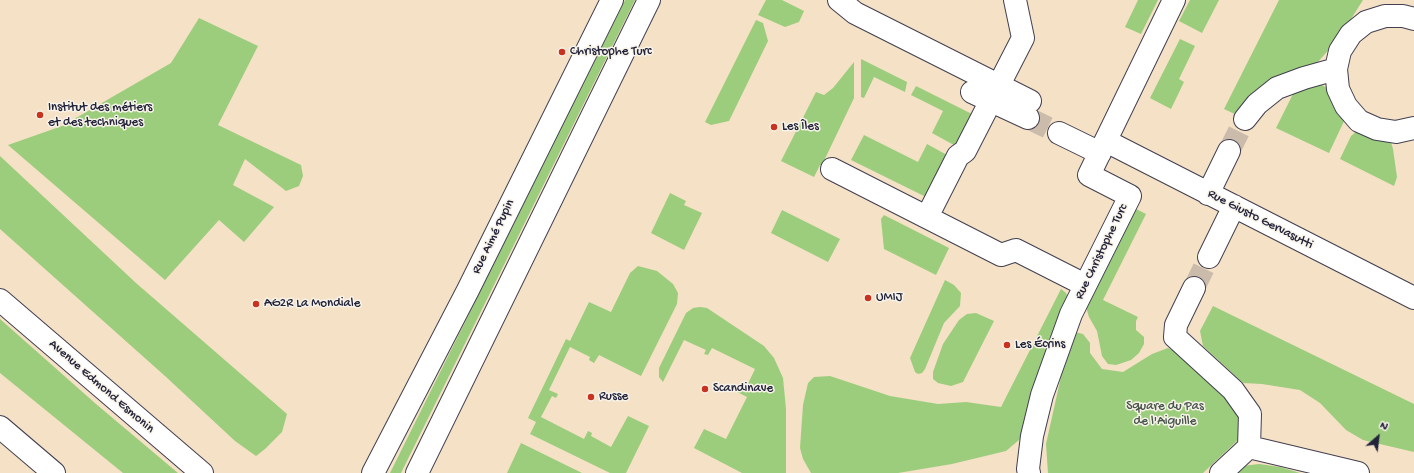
<!DOCTYPE html>
<meta charset="utf-8">
<style>
body{margin:0}
#map{position:relative;width:1414px;height:473px;overflow:hidden;background:#f4e1c6;font-family:"Gochi Hand",sans-serif}
canvas{display:block}
.north{position:absolute;left:1358px;top:417px;width:40px;height:40px;-webkit-text-stroke:3px #f7f3e8;paint-order:stroke;rotate:28deg;font-size:11px;font-weight:700;line-height:16px;text-align:center;color:#22223b}
.north::after{content:'';display:block;margin:auto;width:14px;height:18px;background:#22223b;clip-path:polygon(50% 0,100% 100%,50% 72%,0 100%)}
</style>
<div id="map">
<canvas width="1414" height="473"></canvas>
<div class="north">N</div>
</div>
<script>
const g = document.querySelector('canvas').getContext('2d');
g.lineJoin = 'round';
function paint(path, color) {
  g.fillStyle = color;
  g.fill(path, 'evenodd');
}
function poly(rows) {
  const path = new Path2D();
  for (const r of rows) {
    path.moveTo(r[0], r[1]);
    for (let i = 2; i < r.length; i += 2) path.lineTo(r[i], r[i + 1]);
  }
  return path;
}
function strokePath(path, color, width, dash) {
  g.strokeStyle = color;
  g.lineWidth = width;
  g.lineCap = dash ? 'butt' : 'round';
  g.setLineDash(dash || []);
  g.stroke(path);
}
function label(font, color, halo, rows, align = 'center') {
  g.font = font + ' "Gochi Hand",sans-serif';
  g.lineWidth = 3;
  g.setLineDash([]);
  g.textBaseline = 'middle';
  g.strokeStyle = halo;
  g.fillStyle = color;
  for (const [text, x, y, turn = 0] of rows) {
    g.save();
    g.translate(x, y);
    g.rotate((+turn || 0) * Math.PI / 180);
    g.textAlign = isNaN(turn) ? turn : align;
    if (halo) g.strokeText(text, 0, 0);
    g.fillText(text, 0, 0);
    g.restore();
  }
}
paint(poly([
 [625,0,635,0,401,473,390,473],
 [766,0,782,0,804,11,799,22,785,27,758,15],
 [1138,0,1158,0,1141,34,1125,27],
 [1190,0,1219,0,1202,33,1179,21],
 [1279,0,1363,0,1339,38,1317,63,1241,117,1224,109],
 [199,18,258,46,218,125,301,165,303,176,299,186,286,191,245,159,233,185,274,207,244,242,219,220,165,280,8,145,62,126,171,63],
 [756,20,763,23,768,41,729,121,711,125,705,122],
 [1180,39,1195,46,1179,79,1184,82,1171,109,1150,98],
 [861,59,907,82,905,92,874,77,864,98,861,97],
 [854,62,854,98,822,165,820,165,814,177,781,161,816,92,824,95,833,88],
 [1312,84,1322,85,1330,90,1346,117,1329,153,1276,128,1293,94,1302,88],
 [916,86,976,116,963,150,932,133,943,111,911,95],
 [1358,130,1390,139,1393,149,1397,177,1394,186,1340,159,1351,136],
 [864,135,918,162,927,144,947,155,926,197,851,160],
 [0,156,136,283,287,414,282,432,265,449,256,456,235,441,165,376,0,229],
 [670,193,686,201,684,205,702,213,684,250,651,233],
 [1132,207,1146,214,1103,300,1138,317,1136,321,1136,330,1144,337,1144,344,1139,353,1131,360,1116,365,1108,364,1102,356,1097,331,1089,317,1086,307],
 [782,210,840,239,828,262,771,233],
 [884,215,949,248,936,275,884,249,881,219],
 [638,266,657,271,673,284,678,293,677,304,641,376,599,355,594,363,589,360,590,357,570,347,549,390,558,394,556,398,552,396,541,417,584,439,588,431,592,433,591,436,611,447,628,416,649,426,626,473,610,473,530,434,536,422,528,418,566,339,570,341,589,302,611,312,630,273],
 [945,280,954,285,961,293,960,306,944,323,925,369,922,373,918,374,915,372,910,358],
 [1061,289,1066,293,1068,298,1040,368,1026,427,1019,440,1006,451,952,464,898,473,811,473,803,459,800,448,803,405,808,383,814,377,830,376,890,396,938,404,966,402,1001,407],
 [1213,306,1414,404,1414,452,1363,440,1346,430,1320,403,1300,390,1262,384,1243,383,1203,346,1200,331],
 [700,307,707,308,764,346,774,358,783,378,786,409,786,473,742,473,694,448,704,429,726,439,747,397,737,392,740,388,745,390,755,369,712,348,708,355,704,354,706,350,684,340,663,382,659,377,659,368,686,313,693,308],
 [976,313,994,321,963,382,951,386,938,383,933,379,933,372,943,344,959,320,967,314],
 [0,319,96,404,178,473,123,473,0,373],
 [1075,332,1083,334,1090,343,1090,353,1102,369,1123,372,1152,354,1168,348,1190,358,1208,374,1243,421,1239,439,1203,473,1048,473,1046,444,1069,341],
 [521,443,582,473,507,473],
 [1259,464,1280,467,1300,473,1227,473,1242,466]
]), '#9ccd7c');
strokePath(poly([
 [1028,118,1059,133],
 [1229,151,1245,119],
 [1194,288,1209,257]
]), '#cabbaa', 22, [22, 11]);
const minor = poly([
 [839,0,855,13,1030,101],
 [1414,19,1403,16,1385,16,1366,22,1351,34,1340,51,1336,69,1338,89,1346,106,1359,121,1377,129,1396,132,1414,128],
 [972,92,1028,118],
 [1245,119,1257,104,1277,88,1304,78,1336,69],
 [1059,133,1100,153],
 [1106,141,1414,298],
 [832,169,1001,255,1016,250,1085,285],
 [1208,194,1229,151],
 [927,217,958,156,965,151,1023,38,1015,0],
 [1209,257,1234,206],
 [1194,288,1176,325,1175,337,1233,390,1250,414,1249,447],
 [0,300,202,473],
 [373,473,468,290,612,0],
 [417,473,649,0],
 [1029,473,1028,469,1032,436,1042,395,1071,314,1130,196,1089,175,1174,0],
 [1221,473,1249,447,1358,473]
]);
const major = poly([
 [0,427,54,473]
]);
strokePath(minor, '#423f50', 24);
strokePath(major, '#423f50', 24);
strokePath(minor, '#fff', 22);
strokePath(major, '#fff', 22);
for (const [x, y, r, color] of [
 [562,52,4,"#c8321e"],
 [40,115,4,"#c8321e"],
 [774,127,4,"#c8321e"],
 [868,298,4,"#c8321e"],
 [256,304,4,"#c8321e"],
 [1007,345,4,"#c8321e"],
 [705,389,4,"#c8321e"],
 [591,397,4,"#c8321e"]
]) {
  const dot = new Path2D();
  dot.arc(x, y, r, 0, 2 * Math.PI);
  g.fillStyle = color;
  g.fill(dot);
  strokePath(dot, '#f7f3e8', 1.5);
}
label('13px', '#22223b', '#f7f3e8', [
 ["Christophe Turc",570,52],
 ["Institut des métiers",48,108],
 ["et des techniques",48,123],
 ["Les Îles",782,127],
 ["UMIJ",876,298],
 ["AG2R La Mondiale",264,304],
 ["Les Écrins",1015,345],
 ["Scandinave",713,389],
 ["Russe",599,397]
], 'left');
label('13px', '#22223b', '#f7f3e8', [
 ["Rue Giusto Gervasutti",1260,220,27],
 ["Rue Aimé Pupin",494,237,-64],
 ["Rue Christophe Turc",1102,252,-64],
 ["Avenue Edmond Esmonin",101,387,41]
]);
label('13px', '#47554e', '#f7f3e8', [
 ["Square du Pas",1165,407],
 ["de l'Aiguille",1165,422]
]);
</script>
